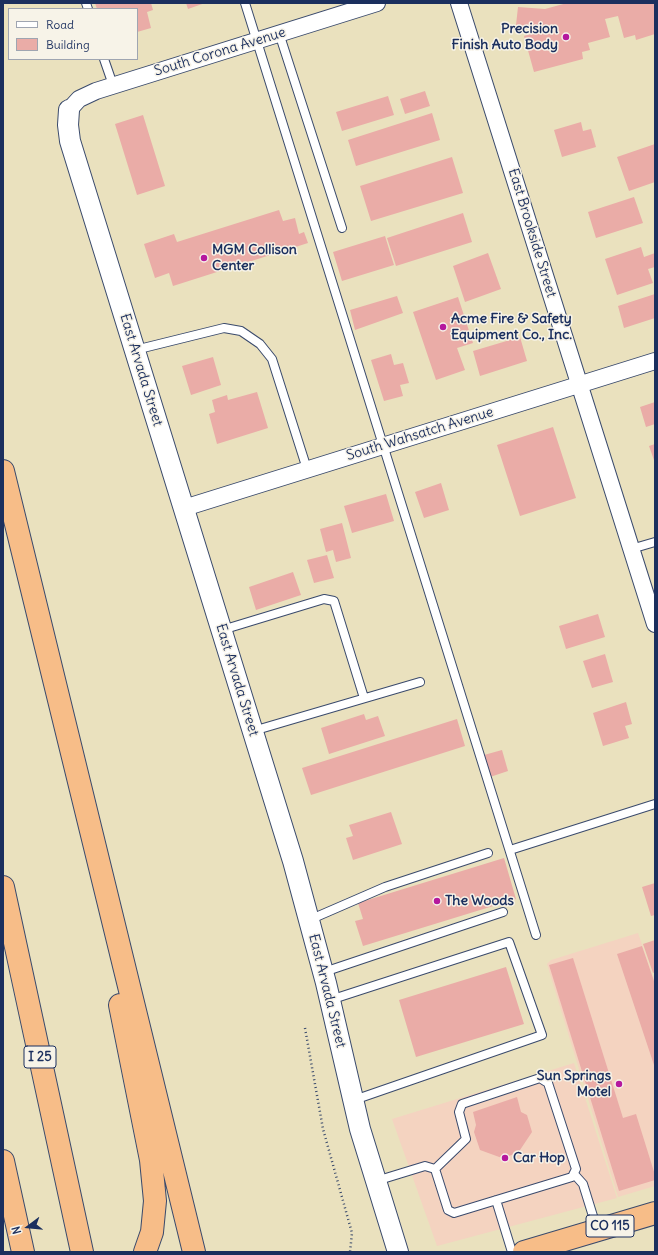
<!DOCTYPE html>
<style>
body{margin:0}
#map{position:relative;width:658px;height:1255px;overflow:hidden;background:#eae1be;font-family:Delius,sans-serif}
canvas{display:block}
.frame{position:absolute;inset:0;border:4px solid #1b2f5e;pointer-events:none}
.legend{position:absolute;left:8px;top:8px;width:130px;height:52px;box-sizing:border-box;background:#f7f3e8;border:1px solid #9fa5b1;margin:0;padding:5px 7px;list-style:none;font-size:12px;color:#1b2f5e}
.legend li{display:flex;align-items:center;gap:8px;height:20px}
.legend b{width:20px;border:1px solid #9fa5b1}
.north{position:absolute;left:8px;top:1207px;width:40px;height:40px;-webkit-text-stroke:3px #f7f3e8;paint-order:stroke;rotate:254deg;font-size:11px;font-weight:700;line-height:16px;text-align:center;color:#1b2f5e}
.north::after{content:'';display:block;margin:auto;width:14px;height:18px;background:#1b2f5e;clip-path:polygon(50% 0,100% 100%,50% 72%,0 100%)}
</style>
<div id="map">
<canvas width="658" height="1255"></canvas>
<div class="frame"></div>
<ul class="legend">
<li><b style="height:5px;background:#fff"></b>Road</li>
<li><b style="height:11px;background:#eaaca7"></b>Building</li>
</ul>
<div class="north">N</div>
</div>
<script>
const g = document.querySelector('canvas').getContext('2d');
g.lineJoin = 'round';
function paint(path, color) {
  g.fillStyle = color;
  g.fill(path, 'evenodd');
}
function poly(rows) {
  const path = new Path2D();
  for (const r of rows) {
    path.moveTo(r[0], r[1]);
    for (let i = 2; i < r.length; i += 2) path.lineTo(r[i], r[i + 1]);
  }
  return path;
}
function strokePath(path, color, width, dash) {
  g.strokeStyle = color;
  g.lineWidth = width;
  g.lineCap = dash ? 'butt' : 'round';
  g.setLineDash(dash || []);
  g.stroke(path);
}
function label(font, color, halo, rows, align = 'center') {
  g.font = font + ' Delius,sans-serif';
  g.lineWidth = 3;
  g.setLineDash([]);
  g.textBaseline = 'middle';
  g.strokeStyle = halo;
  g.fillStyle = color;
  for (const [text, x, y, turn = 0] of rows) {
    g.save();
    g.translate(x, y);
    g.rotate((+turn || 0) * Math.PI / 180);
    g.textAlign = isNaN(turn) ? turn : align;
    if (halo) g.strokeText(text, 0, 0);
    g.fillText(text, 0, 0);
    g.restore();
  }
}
paint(poly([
 [638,933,655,981,655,1186,618,1197,547,964,551,960],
 [574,1063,617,1198,437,1246,392,1119]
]), '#f4d3c0');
paint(poly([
 [95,3,151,3,153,10,147,12,151,28,137,32,137,9,97,9],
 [186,3,205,3,188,9],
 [567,3,655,3,655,34,636,40,635,35,624,38,618,16,605,19,610,37,588,43,590,50,582,52,583,59,534,72,524,36,541,31,540,28,516,25,518,7,545,9],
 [425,91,430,106,405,114,400,99],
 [388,96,394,115,342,131,336,112],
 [432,113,440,140,356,166,348,140],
 [143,115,165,186,137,195,115,124],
 [581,122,583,131,591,129,596,147,562,157,554,130],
 [655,144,655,182,629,191,617,157],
 [452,157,463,193,371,221,360,186],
 [634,197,643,223,596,238,588,212],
 [279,210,283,221,295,218,299,234,304,232,308,243,173,286,169,273,155,278,144,244,174,234,177,242],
 [463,213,472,242,396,266,387,238],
 [385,236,394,265,342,281,333,252],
 [641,247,644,257,655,253,655,267,648,269,653,283,617,295,605,259],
 [488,253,501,289,465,302,453,266],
 [655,294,655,318,624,328,618,306],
 [397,296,403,313,355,330,350,310],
 [458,297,473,343,457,348,465,370,436,380,413,312],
 [520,337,527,361,480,376,473,351],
 [391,354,394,365,403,363,409,383,400,385,403,396,384,401,371,360],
 [213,357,221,385,191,395,182,366],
 [257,392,268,428,217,444,209,414,215,412,212,400,227,395,228,400],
 [655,402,655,424,646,427,640,407],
 [553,427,576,498,520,516,497,445],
 [655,444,655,463,649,446],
 [441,483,449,510,424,518,415,492],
 [386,494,394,521,352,533,344,506],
 [342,523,351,558,336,562,333,550,326,552,320,529],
 [327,555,334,578,314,583,307,560],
 [293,572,301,595,256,610,249,587],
 [598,614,605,637,566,649,559,626],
 [605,654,613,682,592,688,583,661],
 [626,702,632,724,625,726,629,738,603,746,593,713],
 [364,714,366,720,378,716,385,736,329,754,321,728],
 [457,719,465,746,311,795,302,768],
 [502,750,508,771,490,777,484,755],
 [391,812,402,844,353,860,346,838,353,836,349,825],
 [504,858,516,899,363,946,355,921,363,919,358,903],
 [655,883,655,915,651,916,642,887],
 [655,940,655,972,653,973,643,944],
 [642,946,655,984,655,1068,617,954],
 [573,958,623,1118,636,1114,655,1175,655,1180,619,1191,549,965],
 [506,967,524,1024,416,1057,399,1000],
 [517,1097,521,1112,527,1115,532,1132,518,1153,502,1158,480,1150,474,1132,476,1125,473,1112]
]), '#eaaca7');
const service = poly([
 [86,3,88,9],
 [245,3,536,935],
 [279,33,342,228],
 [104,59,113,85],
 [135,350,224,328,241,331,260,344,272,359,307,469],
 [631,549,655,542],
 [222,630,324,599,334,601,364,698],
 [253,731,420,682],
 [510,850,655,804],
 [309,920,385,887,488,853],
 [324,972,503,912],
 [330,1000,509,942,542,1035,354,1100],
 [574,1174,583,1184,597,1229],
 [376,1181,425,1166,435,1169,448,1210,454,1213,572,1177,576,1169,548,1083,540,1078,462,1104,459,1112,466,1139,435,1169],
 [496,1200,512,1252]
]);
const minor = poly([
 [459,3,655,624],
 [69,110,79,99,96,91,377,3],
 [184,508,655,361]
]);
const tertiary = poly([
 [69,110,68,125,70,141,293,861,326,983,360,1129,398,1252]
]);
const trunk = poly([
 [524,1252,655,1213]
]);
const motorway = poly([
 [3,471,194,1252],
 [3,887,82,1252],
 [120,1005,151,1160,155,1201,152,1232,145,1252],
 [3,1161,23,1252]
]);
strokePath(service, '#3a4a6c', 10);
strokePath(minor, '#3a4a6c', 18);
strokePath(tertiary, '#3a4a6c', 22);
strokePath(trunk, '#3a4a6c', 24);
strokePath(motorway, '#3a4a6c', 24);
strokePath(poly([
 [305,1028,323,1129,352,1233,350,1252]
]), '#3a4a6c', 2.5, [1, 3]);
strokePath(service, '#fff', 8);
strokePath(minor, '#fff', 16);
strokePath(tertiary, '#fff', 20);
strokePath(trunk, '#f7bd88', 22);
strokePath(motorway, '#f7bd88', 22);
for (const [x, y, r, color] of [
 [566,37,4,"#b5179e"],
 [204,258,4,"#b5179e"],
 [443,327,4,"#b5179e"],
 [437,901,4,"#b5179e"],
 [619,1084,4,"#b5179e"],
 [505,1158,4,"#b5179e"]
]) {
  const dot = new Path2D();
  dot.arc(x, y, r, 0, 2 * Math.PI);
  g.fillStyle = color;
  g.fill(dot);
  strokePath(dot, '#f7f3e8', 1.5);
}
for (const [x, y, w] of [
 [40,1057,32],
 [610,1226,48]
]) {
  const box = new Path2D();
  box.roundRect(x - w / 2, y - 11, w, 22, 3);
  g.fillStyle = '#f7f3e8';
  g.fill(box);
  strokePath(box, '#1b2f5e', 1);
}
label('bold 13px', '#1b2f5e', null, [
 ["I 25",40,1057],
 ["CO 115",610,1226]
]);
label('bold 14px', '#1b2f5e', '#f7f3e8', [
 ["Precision",558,29,"right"],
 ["Finish Auto Body",558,45,"right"],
 ["MGM Collison",212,250],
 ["Center",212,266],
 ["Acme Fire & Safety",451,319],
 ["Equipment Co., Inc.",451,335],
 ["The Woods",445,901],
 ["Sun Springs",611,1076,"right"],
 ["Motel",611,1092,"right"],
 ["Car Hop",513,1158]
], 'left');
label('14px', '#1b2f5e', '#f7f3e8', [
 ["South Corona Avenue",220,52,-17],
 ["East Brookside Street",532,233,73],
 ["East Arvada Street",141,370,73],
 ["South Wahsatch Avenue",420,434,-17],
 ["East Arvada Street",237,680,73],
 ["East Arvada Street",327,991,76]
]);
</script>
